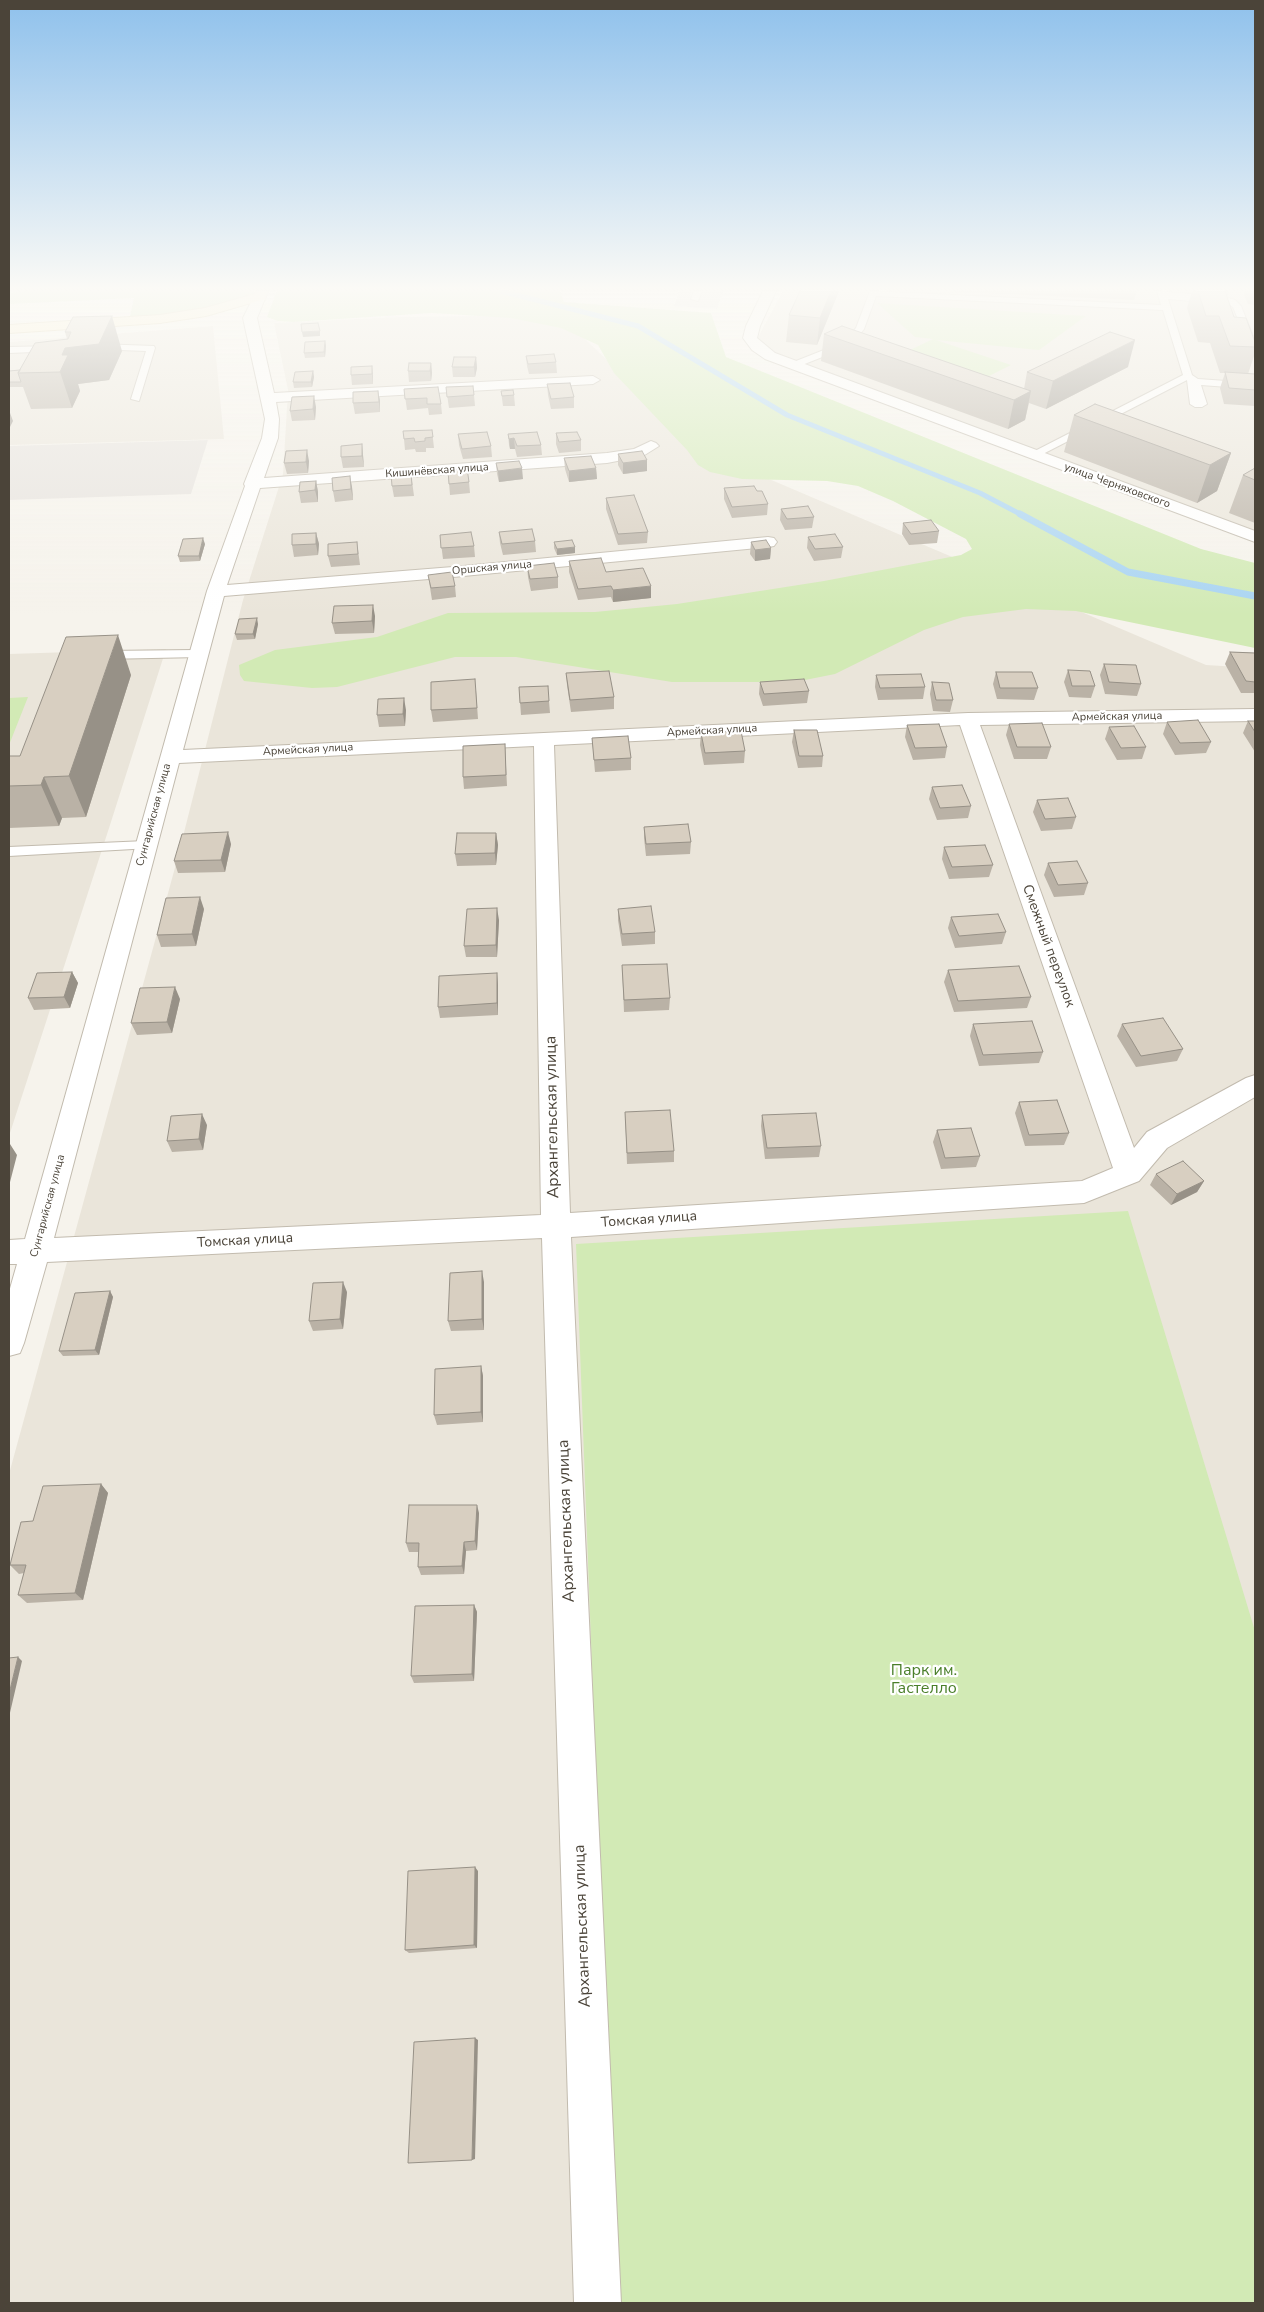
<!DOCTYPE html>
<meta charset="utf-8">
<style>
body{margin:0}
#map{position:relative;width:1264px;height:2312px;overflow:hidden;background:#f6f3ec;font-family:"Nunito Sans",sans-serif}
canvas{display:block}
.frame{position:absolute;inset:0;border:10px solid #4b4439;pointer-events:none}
</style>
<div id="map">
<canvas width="1264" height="2312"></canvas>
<div class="frame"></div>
</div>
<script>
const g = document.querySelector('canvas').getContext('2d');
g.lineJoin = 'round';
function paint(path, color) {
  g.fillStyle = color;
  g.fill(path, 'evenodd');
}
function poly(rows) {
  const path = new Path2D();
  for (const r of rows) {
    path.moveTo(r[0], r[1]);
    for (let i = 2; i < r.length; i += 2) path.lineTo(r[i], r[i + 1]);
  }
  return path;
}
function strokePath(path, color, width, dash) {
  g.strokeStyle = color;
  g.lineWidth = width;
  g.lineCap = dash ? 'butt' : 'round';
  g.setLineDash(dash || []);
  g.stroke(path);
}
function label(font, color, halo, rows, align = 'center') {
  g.font = font + ' "Nunito Sans",sans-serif';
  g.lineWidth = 4.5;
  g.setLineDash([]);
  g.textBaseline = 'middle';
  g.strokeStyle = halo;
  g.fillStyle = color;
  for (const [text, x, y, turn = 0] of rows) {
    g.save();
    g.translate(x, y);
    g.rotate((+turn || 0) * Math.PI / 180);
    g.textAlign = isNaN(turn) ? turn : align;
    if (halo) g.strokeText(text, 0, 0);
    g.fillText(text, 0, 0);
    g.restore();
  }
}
paint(poly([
 [783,291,1255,291,1255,542,752,348],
 [560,315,701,450,1206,665,1255,668,1255,2303,9,2303,9,1474,176,864,243,600,283,474,288,390,274,323,398,317],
 [213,326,224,439,9,445,9,342],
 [166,649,110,825,9,1136,9,654]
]), '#eae5da');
paint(poly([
 [208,440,191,494,9,500,9,446]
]), '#e6e2dd');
paint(poly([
 [26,291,254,291,253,294,205,308,157,316,130,316,134,298,9,304,9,293],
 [277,291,560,291,564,302,711,313,726,357,1201,549,1255,563,1255,648,1076,611,1026,609,963,617,924,630,835,674,795,682,672,682,516,657,455,657,337,687,312,688,244,681,240,675,239,665,275,650,377,637,448,613,595,612,677,604,824,581,961,555,972,549,966,539,893,501,858,486,827,481,742,479,710,472,698,465,687,450,614,373,598,345,561,328,511,318,432,313,293,322,278,321,267,317],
 [877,303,1086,316,1039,350,936,340,1011,365,983,379,906,352,933,339,915,337],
 [28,697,9,745,9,698],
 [1128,1211,1255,1631,1255,2303,616,2303,576,1244]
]), '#d2eab5');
paint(poly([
 [679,291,723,291,717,309,674,306]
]), '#e5e3e0');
strokePath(poly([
 [501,291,638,326,787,415,980,493,1022,515]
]), '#a9d4f2', 5);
strokePath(poly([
 [1020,514,1128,572,1255,596]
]), '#a9d4f2', 7);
const lane = poly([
 [694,291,702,291,698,301,691,299,694,291],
 [870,291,1161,305,1157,291,1224,297,1235,300,1241,306,1255,341,1255,354,1251,351,1233,307,1229,304,1168,299,1192,375,1198,379,1255,383,1255,389,1201,385,1207,404,1202,407,1195,407,1190,404,1187,380,1037,457,1031,457,1031,453,1183,375,1163,310,876,296,864,329,857,338,840,350,797,367,791,367,791,363,834,346,851,334,856,328,870,291],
 [97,344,154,346,155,348,139,401,131,399,146,351,94,349,93,347,97,344],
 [56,346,60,349,59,351,9,353,9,347,56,346],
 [197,650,203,654,201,657,102,659,96,655,102,651,197,650],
 [146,841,151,842,153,845,151,848,9,856,9,847,146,841]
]);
const street = poly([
 [763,291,776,291,760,326,757,338,775,353,1255,531,1255,542,765,359,752,350,743,338,746,326,763,291],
 [260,292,266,296,257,318,274,393,593,376,600,380,593,384,276,402,279,419,278,438,264,478,607,453,634,449,651,441,656,443,659,446,643,456,607,463,260,488,227,585,453,567,768,537,774,538,777,542,774,546,768,547,453,577,224,596,183,750,968,713,1255,709,1255,721,980,725,1134,1148,1147,1132,1246,1078,1255,1075,1255,1097,1167,1148,1139,1181,1084,1203,571,1237,621,2303,574,2303,542,1238,47,1262,24,1343,20,1353,9,1356,9,1292,17,1264,9,1264,9,1240,25,1239,207,591,245,486,244,484,262,438,265,419,243,318,254,296,260,292],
 [960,725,1113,1168,1082,1181,570,1213,554,745,960,725],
 [534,746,541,1215,54,1238,179,763,534,746]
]);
const secondary = poly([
 [256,291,268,291,265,299,206,316,160,323,9,333,9,325,160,315,205,308,255,294,256,291]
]);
strokePath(lane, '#c2bbae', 2);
strokePath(street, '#c2bbae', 2);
strokePath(secondary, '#d6c79b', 2);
paint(lane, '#fff');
paint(street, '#fff');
paint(secondary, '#fff3cd');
paint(poly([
 [800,291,839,291,817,345,786,342,789,315],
 [942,291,1137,291,1134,300],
 [1192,291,1229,291,1227,298,1234,317,1255,342,1255,353,1248,374,1255,374,1255,406,1224,404,1220,388,1225,373,1220,373,1210,343,1198,342,1187,308],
 [1245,291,1255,291,1255,305,1248,304,1244,295],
 [73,317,122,351,109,380,78,384,80,391,72,408,31,409,23,387,9,387,9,371,20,370,67,339,65,332],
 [824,334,1024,389,1027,372,1128,367,1046,409,1029,403,1025,420,1008,429,821,361],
 [325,341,326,346,325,357,305,358,304,353],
 [526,356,556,362,557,373,529,374,527,366],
 [476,357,477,368,475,377,453,377,452,367],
 [431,363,432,373,431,381,409,382,408,371],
 [372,366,373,377,373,384,352,385,351,375],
 [313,371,314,377,312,387,294,388,293,382],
 [547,384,574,397,574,408,551,409,548,395],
 [446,387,474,395,475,406,449,408],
 [404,389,441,404,442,414,429,415,428,408,407,410],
 [378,391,380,401,380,412,355,414,353,403],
 [501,391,514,395,515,406,503,406],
 [316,407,315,420,292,421,290,411],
 [1074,415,1231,453,1217,491,1197,503,1064,452],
 [432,430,434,448,426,448,426,452,416,452,415,449,405,450,404,439],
 [556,433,581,440,581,451,559,453,556,444],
 [458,434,491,446,492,457,463,459,459,445],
 [508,434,541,445,542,455,517,457,515,449,510,449,509,445],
 [362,444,363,455,364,467,343,468,341,457],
 [618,454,647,460,647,471,623,474,618,465],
 [564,458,596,468,597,479,569,482,565,469],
 [309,461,308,473,287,474,284,463],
 [496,463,523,479,499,482,497,474],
 [1255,468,1255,523,1229,513,1243,475],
 [448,470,469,482,470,493,450,495],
 [411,473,414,496,394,497,392,486],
 [316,481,318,492,318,502,301,503,299,492],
 [352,487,353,500,335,502,333,491],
 [724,488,757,491,768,504,767,515,732,518,724,499],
 [606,498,648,532,647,543,618,545,606,509],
 [781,509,814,517,812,528,785,530,780,520],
 [903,523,939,531,937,543,909,545,902,534],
 [499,532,535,541,536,552,503,555,500,543],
 [316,533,319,544,318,555,294,557,292,545],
 [440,535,474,546,475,557,443,559],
 [808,537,843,547,841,558,814,561,807,548],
 [357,542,360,565,331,567,328,556],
 [554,542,575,553,557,555,554,548],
 [751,542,771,548,770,559,755,561,750,554],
 [205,544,200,561,180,562,178,556],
 [569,561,606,572,651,598,613,602,611,597,578,600,569,572],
 [527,566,558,577,558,588,531,591,528,577],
 [428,575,455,586,456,597,432,600],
 [375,616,374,633,335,634,332,623],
 [258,624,255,639,237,640,235,634],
 [1230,652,1255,653,1255,693,1241,693,1225,664],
 [1104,664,1141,684,1137,696,1105,694,1100,675],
 [1068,670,1095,686,1091,698,1069,697,1064,682],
 [996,672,1038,688,1034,700,997,699,993,684],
 [566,673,614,697,614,709,571,712,567,685],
 [131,675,86,817,62,818,59,826,9,828,9,756,20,756],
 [876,675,925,687,923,699,878,700,875,687],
 [760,682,809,691,807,703,763,706,759,694],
 [932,682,953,700,950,712,933,711,930,694],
 [519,687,549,701,550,713,521,715],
 [476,691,478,719,433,722,431,710],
 [406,710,405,726,379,727,377,715],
 [1248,721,1255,721,1255,752,1243,733],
 [1167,722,1211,742,1206,753,1175,755,1163,734],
 [1009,724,1051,747,1047,759,1014,759,1006,735],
 [907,725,947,747,945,758,913,760,905,737],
 [1109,727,1146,747,1142,759,1117,760,1105,739],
 [794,730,823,756,822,767,798,768,792,742],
 [701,733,745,751,744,763,704,765,700,745],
 [592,738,631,758,631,770,595,772],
 [505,744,507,786,464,789,463,777],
 [932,787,971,806,968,818,937,820,929,799],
 [1037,800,1076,817,1072,829,1041,831,1033,812],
 [644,827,691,842,690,854,646,856,644,838],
 [496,833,498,845,496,865,457,866,455,854],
 [231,844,225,872,178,873,174,861],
 [944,847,993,865,989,877,949,879,942,859],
 [1048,863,1088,883,1084,895,1054,897,1044,875],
 [204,909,196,946,161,947,157,935],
 [618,909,655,932,655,944,622,946,618,920],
 [951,917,1006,932,1002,944,955,948,948,928],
 [499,920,497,957,466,957,464,946],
 [622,965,670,998,669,1010,624,1012],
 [948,970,1031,997,1027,1008,954,1012,944,982],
 [72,972,78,983,70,1008,34,1010,28,998],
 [497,973,498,985,498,1015,440,1018,438,1007],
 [180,999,172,1033,137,1035,131,1023],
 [973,1024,1043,1052,1039,1063,979,1066,970,1036],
 [1122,1024,1183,1049,1177,1061,1136,1067,1117,1036],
 [1019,1102,1069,1133,1064,1145,1025,1146,1015,1113],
 [625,1112,674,1151,674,1162,627,1164],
 [762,1115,821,1146,819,1157,765,1159,761,1126],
 [207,1125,203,1150,172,1152,167,1141],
 [937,1130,980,1156,976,1167,941,1169,933,1142],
 [1156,1174,1204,1181,1197,1192,1171,1205,1150,1185],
 [484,1282,484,1330,451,1331,448,1321],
 [110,1291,113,1297,99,1355,63,1356,59,1351],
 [347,1292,343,1329,313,1331,309,1321],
 [481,1366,483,1376,483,1422,437,1425,434,1415],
 [101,1484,108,1493,83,1600,27,1603,18,1595,24,1573,19,1574,10,1565,33,1521],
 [479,1513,477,1550,466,1551,464,1574,421,1575,418,1567,419,1552,409,1552,406,1543],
 [474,1605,477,1612,474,1681,414,1683,411,1676],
 [478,1871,477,1948,409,1953,405,1950]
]), '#bab2a6');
paint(poly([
 [831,291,839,291,817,345,820,318],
 [112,316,122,351,109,380,78,384,80,391,72,408,60,372,62,355,65,348],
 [320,331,320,336,303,337,302,332],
 [1135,340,1128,367,1046,409,1053,381],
 [325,341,326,346,325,357,324,352],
 [476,357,477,368,475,377,474,367],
 [431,363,432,373,431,381,430,371],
 [372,366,373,377,373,384,372,374],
 [313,371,314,377,312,387,311,382],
 [378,391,380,401,380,412,379,402],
 [1031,391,1025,420,1008,429,1014,400],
 [314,396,316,407,315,420,313,409],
 [9,410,13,421,9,429],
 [514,438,515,449,510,449,509,439],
 [362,444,363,455,364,467,362,456],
 [307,450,309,461,308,473,306,462],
 [1231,453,1217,491,1197,503,1210,465],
 [647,460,647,471,623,474,623,463],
 [522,468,523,479,499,482,498,471],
 [596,468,597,479,569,482,569,471],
 [350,476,352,487,353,500,351,489],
 [316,481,318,492,318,502,315,490],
 [316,533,319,544,318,555,316,544],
 [203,538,205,544,200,561,199,556],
 [575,547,575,553,557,555,557,549],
 [771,548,770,559,755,561,755,550],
 [651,586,651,598,613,602,613,590],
 [373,605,375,616,374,633,372,621],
 [257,618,258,624,255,639,253,634],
 [118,635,131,675,86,817,69,776],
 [404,698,406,710,405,726,403,714],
 [44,777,62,818,59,826,41,785],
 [228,832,231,844,225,872,221,860],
 [496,833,498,845,496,865,495,853],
 [200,897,204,909,196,946,192,934],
 [497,908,499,920,497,957,496,945],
 [72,972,78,983,70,1008,64,997],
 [497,973,498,985,498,1015,497,1003],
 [175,987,180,999,172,1033,167,1022],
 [202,1114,207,1125,203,1150,199,1139],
 [10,1144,17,1155,9,1186,9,1149],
 [1204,1181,1197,1192,1171,1205,1177,1194],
 [482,1271,484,1282,484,1330,482,1319],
 [343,1282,347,1292,343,1329,340,1319],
 [110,1291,113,1297,99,1355,95,1350],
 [481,1366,483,1376,483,1422,481,1412],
 [101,1484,108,1493,83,1600,75,1593],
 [477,1505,479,1513,477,1550,475,1541],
 [464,1542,466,1551,464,1574,462,1566],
 [474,1605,477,1612,474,1681,472,1674],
 [18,1657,22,1661,9,1717,9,1694],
 [475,1867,478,1871,477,1948,474,1945],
 [475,2038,478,2040,475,2159,472,2160]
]), '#979187');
const building = poly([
 [800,291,831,291,820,318,789,315,800,291],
 [1198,291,1225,291,1234,317,1246,318,1255,342,1255,347,1230,346,1219,316,1206,316,1198,291],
 [112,316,99,344,65,348,62,355,68,355,60,372,18,373,35,343,68,339,71,332,65,332,73,317,112,316],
 [318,323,320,331,302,332,301,324,318,323],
 [842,326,1031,391,1014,400,824,334,842,326],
 [1110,332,1135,340,1053,381,1027,372,1110,332],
 [325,341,324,352,304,353,305,342,325,341],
 [554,354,556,362,528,364,526,356,554,354],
 [454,357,476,357,474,367,452,367,454,357],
 [409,363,431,363,430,371,408,371,409,363],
 [372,366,372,374,351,375,351,367,372,366],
 [20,370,18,373,21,382,9,382,9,371,20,370],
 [313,371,311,382,293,382,295,372,313,371],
 [1225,372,1255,374,1255,390,1229,388,1225,372],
 [570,383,574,397,551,399,547,384,570,383],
 [473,386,474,395,447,397,446,387,473,386],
 [438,387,441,404,427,404,427,398,405,399,404,389,438,387],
 [513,390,514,395,502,396,501,391,513,390],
 [378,391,379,402,353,403,353,392,378,391],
 [314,396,313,409,290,411,292,397,314,396],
 [1095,404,1231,453,1210,465,1074,415,1095,404],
 [432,430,433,437,425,438,425,441,415,442,414,438,404,439,403,431,432,430],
 [487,432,491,446,462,449,458,434,487,432],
 [537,432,541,445,517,446,514,438,509,439,508,434,537,432],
 [577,432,581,440,559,442,556,433,577,432],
 [362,444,362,456,341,457,341,446,362,444],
 [307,450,306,462,284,463,286,451,307,450],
 [642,451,647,460,623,463,618,454,642,451],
 [591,456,596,468,569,471,564,458,591,456],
 [519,461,522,468,498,471,496,463,519,461],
 [467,468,469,482,449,484,448,470,467,468],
 [1255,468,1255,480,1243,475,1255,468],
 [411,473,412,485,392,486,391,474,411,473],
 [350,476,351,489,333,491,332,478,350,476],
 [316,481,315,490,299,492,300,482,316,481],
 [754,486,757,491,762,491,768,504,732,507,724,488,754,486],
 [634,495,648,532,618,534,606,498,634,495],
 [808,506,814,517,787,519,781,509,808,506],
 [931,520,939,531,911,534,903,523,931,520],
 [532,529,535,541,502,544,499,532,532,529],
 [471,532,474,546,441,548,440,535,471,532],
 [316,533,316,544,292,545,292,534,316,533],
 [835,534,843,547,815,549,808,537,835,534],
 [203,538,199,556,178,556,183,539,203,538],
 [572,540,575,547,557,549,554,542,572,540],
 [766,540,771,548,755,550,751,542,766,540],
 [357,542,358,554,328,556,328,544,357,542],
 [601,558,606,572,643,568,651,586,613,590,611,586,578,589,569,561,601,558],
 [554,563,558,577,530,579,527,566,554,563],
 [452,572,455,586,431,588,428,575,452,572],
 [373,605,372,621,332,623,334,606,373,605],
 [257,618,253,634,235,634,239,619,257,618],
 [118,635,69,776,44,777,41,785,9,786,9,756,20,756,66,637,118,635],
 [1230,652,1255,653,1255,682,1246,681,1230,652],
 [1104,664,1136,665,1141,684,1109,682,1104,664],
 [1068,670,1090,671,1095,686,1072,686,1068,670],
 [609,671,614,697,570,700,566,673,609,671],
 [996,672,1032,672,1038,688,1000,688,996,672],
 [921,674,925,687,880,688,876,675,921,674],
 [475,679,477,708,431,710,431,682,475,679],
 [804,679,809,691,764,694,760,682,804,679],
 [932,682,949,683,953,700,936,700,932,682],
 [548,686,549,701,520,703,519,687,548,686],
 [404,698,403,714,377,715,378,699,404,698],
 [1198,720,1211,742,1180,743,1167,722,1198,720],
 [1248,721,1255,721,1255,732,1248,721],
 [1042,723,1051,747,1017,747,1009,724,1042,723],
 [939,724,947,747,915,748,907,725,939,724],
 [1134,726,1146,747,1121,748,1109,727,1134,726],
 [794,730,817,730,823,756,799,756,794,730],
 [741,731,745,751,705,753,701,733,741,731],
 [628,736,631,758,594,760,592,738,628,736],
 [505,744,506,775,463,777,463,746,505,744],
 [962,785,971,806,940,808,932,787,962,785],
 [1068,798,1076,817,1045,819,1037,800,1068,798],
 [688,824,691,842,646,844,644,827,688,824],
 [228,832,221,860,174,861,182,834,228,832],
 [457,833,496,833,495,853,455,854,457,833],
 [985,845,993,865,952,867,944,847,985,845],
 [1077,861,1088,883,1058,885,1048,863,1077,861],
 [200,897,192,934,157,935,166,898,200,897],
 [651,906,655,932,622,934,618,909,651,906],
 [497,908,496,945,464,946,467,909,497,908],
 [998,914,1006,932,959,936,951,917,998,914],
 [667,964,670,998,624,1000,622,965,667,964],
 [1019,966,1031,997,958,1001,948,970,1019,966],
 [72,972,64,997,28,998,37,973,72,972],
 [497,973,497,1003,438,1007,439,976,497,973],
 [175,987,167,1022,131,1023,140,988,175,987],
 [1163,1018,1183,1049,1141,1056,1122,1024,1163,1018],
 [1032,1021,1043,1052,983,1055,973,1024,1032,1021],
 [1057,1100,1069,1133,1029,1135,1019,1102,1057,1100],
 [670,1110,674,1151,627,1153,625,1112,670,1110],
 [816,1113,821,1146,767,1148,762,1115,816,1113],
 [202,1114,199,1139,167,1141,171,1116,202,1114],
 [971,1128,980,1156,945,1158,937,1130,971,1128],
 [1183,1161,1204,1181,1177,1194,1156,1174,1183,1161],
 [482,1271,482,1319,448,1321,450,1273,482,1271],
 [343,1282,340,1319,309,1321,313,1283,343,1282],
 [110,1291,95,1350,59,1351,75,1293,110,1291],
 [481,1366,481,1412,434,1415,435,1369,481,1366],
 [101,1484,75,1593,18,1595,26,1565,10,1565,21,1522,33,1521,43,1486,101,1484],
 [409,1505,477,1505,475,1541,464,1542,462,1566,418,1567,419,1543,406,1543,409,1505],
 [474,1605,472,1674,411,1676,415,1606,474,1605],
 [18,1657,9,1694,9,1658,18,1657],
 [475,1867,474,1945,405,1950,408,1871,475,1867],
 [475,2038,472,2160,408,2163,414,2042,475,2038]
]);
paint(building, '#d8cfc1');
strokePath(building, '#979187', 1);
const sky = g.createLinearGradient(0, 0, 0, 615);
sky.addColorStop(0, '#8fc1ec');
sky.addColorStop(0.47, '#fbfaf6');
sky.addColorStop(1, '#fbfaf600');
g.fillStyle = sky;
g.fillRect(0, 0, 1264, 615);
label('11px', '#4b4439', '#fff', [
 ["Кишинёвская улица",437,471,-4],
 ["улица Черняховского",1117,486,20],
 ["Оршская улица",492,568,-5],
 ["Армейская улица",1117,717,-1],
 ["Армейская улица",712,731,-3],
 ["Армейская улица",308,750,-3],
 ["Сунгарийская улица",154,815,-75],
 ["Сунгарийская улица",48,1206,-75]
]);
label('14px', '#4b4439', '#fff', [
 ["Смежный переулок",1048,946,70],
 ["Томская улица",649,1220,-4],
 ["Томская улица",245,1241,-3]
]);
label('16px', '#4b4439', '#fff', [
 ["Архангельская улица",553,1117,-91],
 ["Архангельская улица",567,1521,-92],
 ["Архангельская улица",583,1926,-92]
]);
label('16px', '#4a7f2a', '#fff', [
 ["Парк им.",924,1671],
 ["Гастелло",924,1689]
]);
</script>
